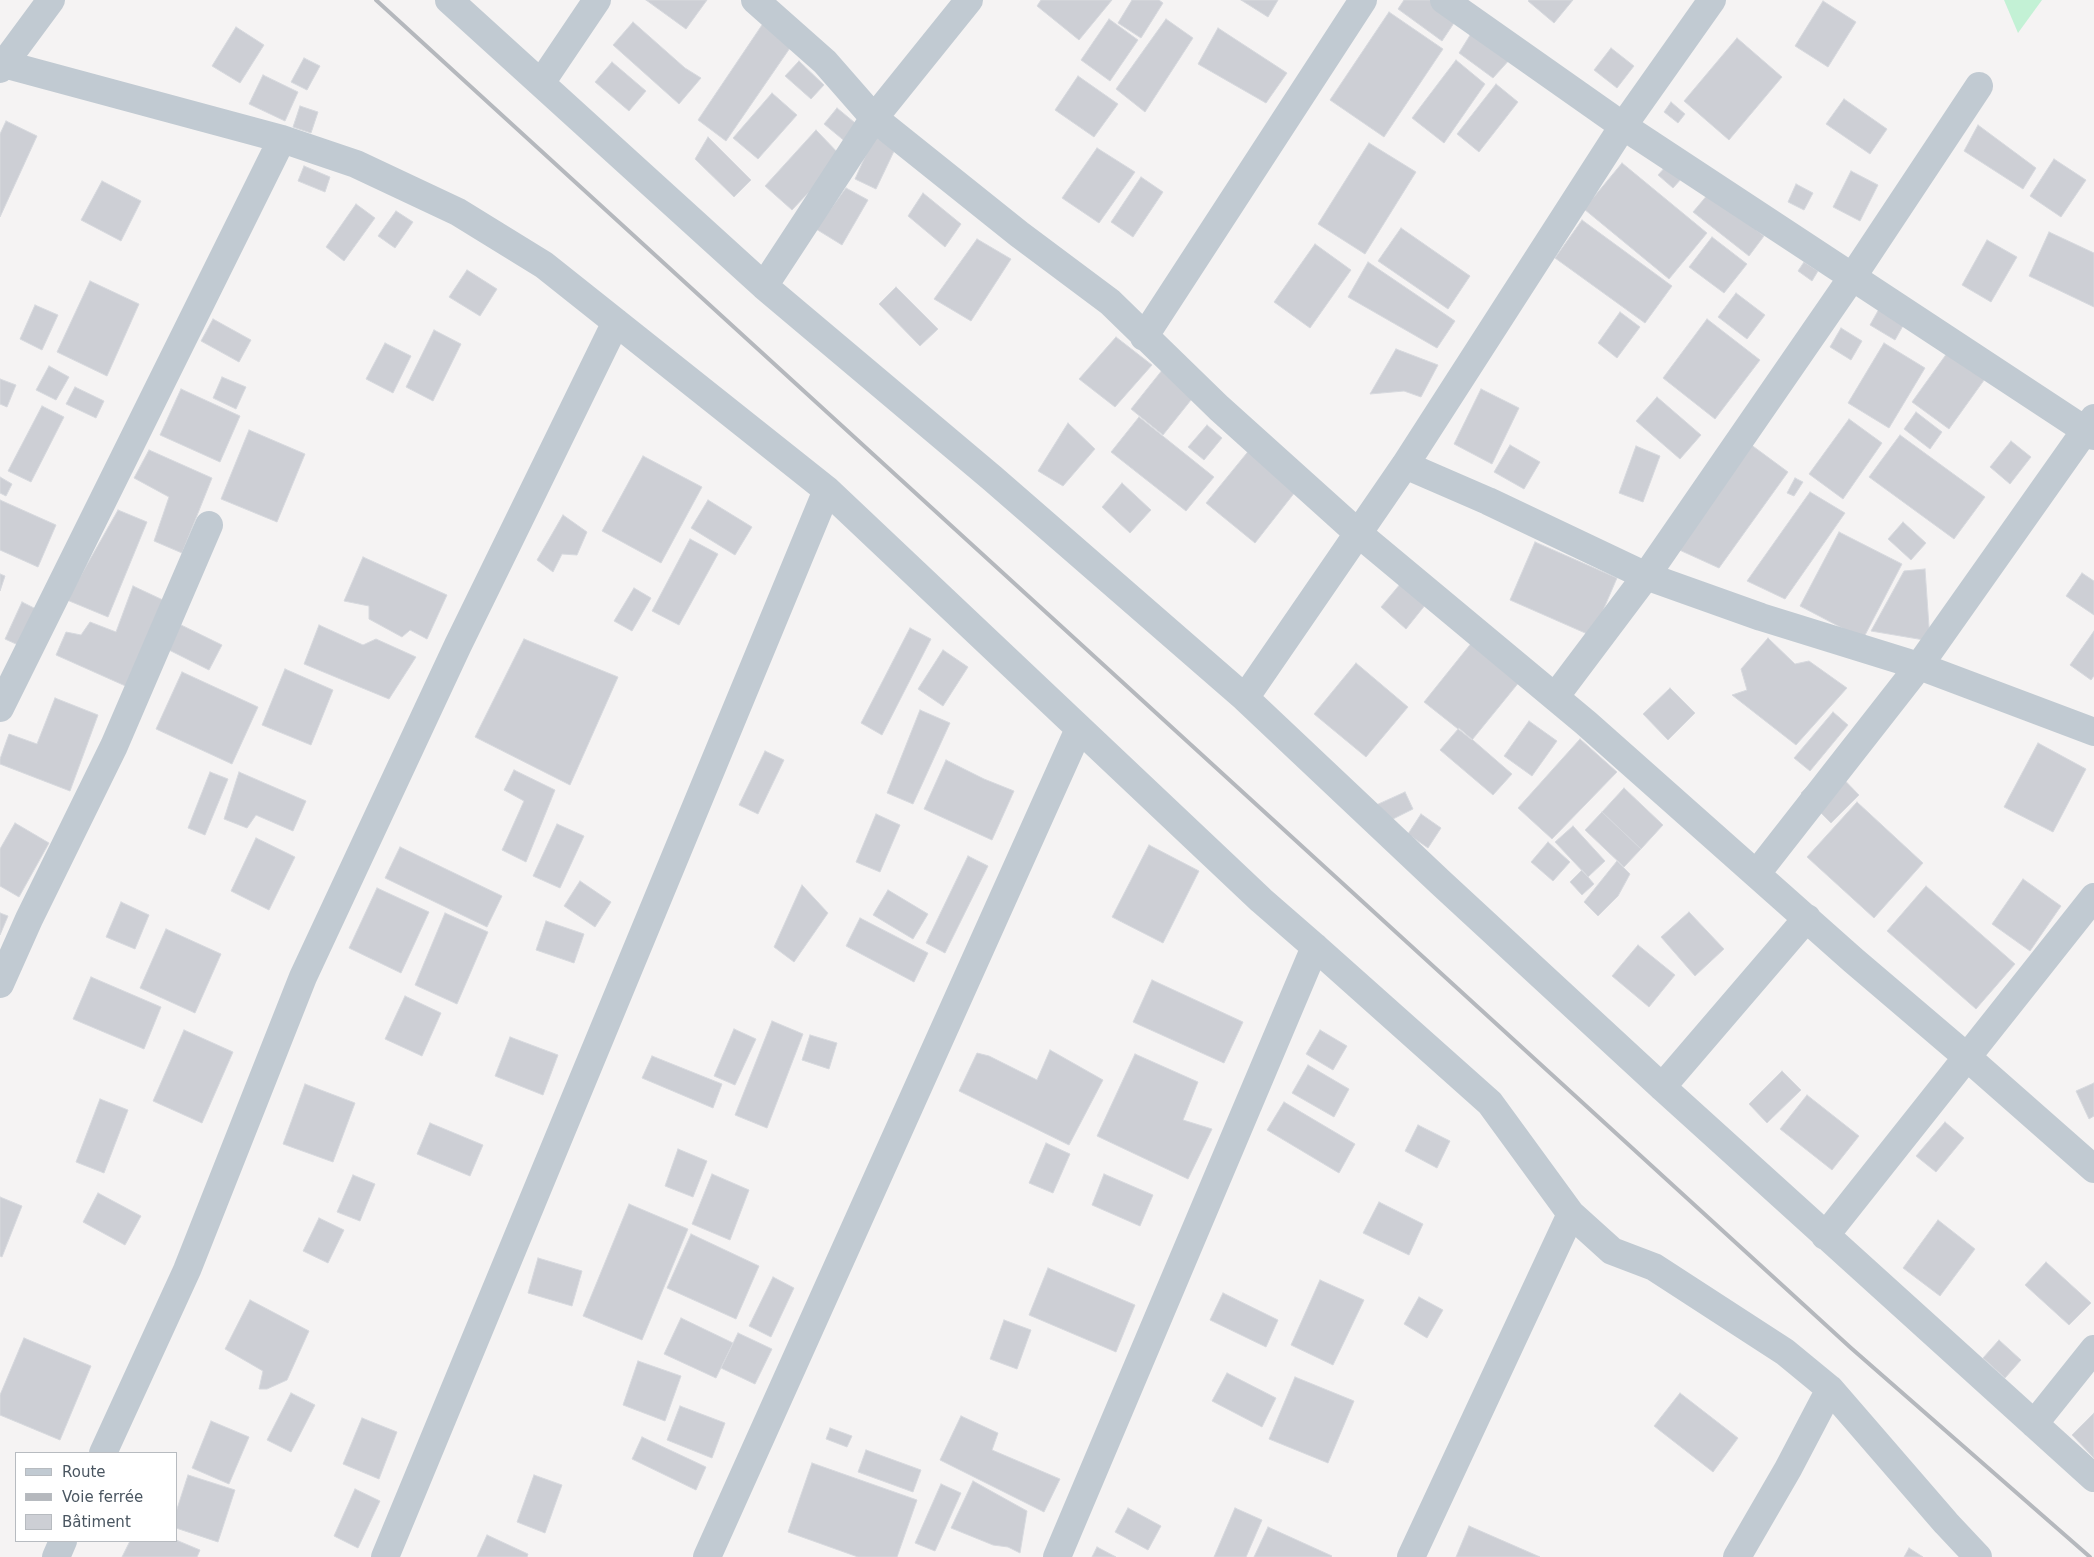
<!DOCTYPE html>
<meta charset="utf-8">
<style>
body{margin:0}
#map{position:relative;width:2094px;height:1557px;overflow:hidden;background:#f5f3f3;font-family:"DejaVu Sans",sans-serif}
canvas{display:block}
.legend{position:absolute;left:15px;top:1452px;width:162px;height:90px;box-sizing:border-box;background:#fff;border:1px solid #b7bbc0;margin:0;padding:6px 9px;list-style:none;font-size:15px;color:#4a5661}
.legend li{display:flex;align-items:center;gap:10px;height:25px}
.legend b{width:25px;border:1px solid #b7bbc0}
</style>
<div id="map">
<canvas width="2094" height="1557"></canvas>
<ul class="legend">
<li><b style="height:6px;background:#c1cad2"></b>Route</li>
<li><b style="height:6px;background:#b5b8bd"></b>Voie ferrée</li>
<li><b style="height:14px;background:#cdcfd5"></b>Bâtiment</li>
</ul>
</div>
<script>
const g = document.querySelector('canvas').getContext('2d');
g.lineJoin = 'round';
function paint(path, color) {
  g.fillStyle = color;
  g.fill(path, 'evenodd');
}
function poly(rows) {
  const path = new Path2D();
  for (const r of rows) {
    path.moveTo(r[0], r[1]);
    for (let i = 2; i < r.length; i += 2) path.lineTo(r[i], r[i + 1]);
  }
  return path;
}
function strokePath(path, color, width, dash) {
  g.strokeStyle = color;
  g.lineWidth = width;
  g.lineCap = dash ? 'butt' : 'round';
  g.setLineDash(dash || []);
  g.stroke(path);
}
paint(poly([
 [2004,0,2042,0,2018,33]
]), '#c3f1d5');
const building = poly([
 [646,0,707,0,686,29,646,0],
 [1041,0,1112,0,1079,40,1037,6,1041,0],
 [1132,0,1159,0,1163,3,1141,38,1118,23,1132,0],
 [1241,0,1278,0,1268,17,1241,0],
 [1404,0,1434,0,1458,17,1442,41,1398,9,1404,0],
 [1529,0,1573,0,1554,23,1528,1,1529,0],
 [1823,1,1856,22,1828,67,1795,46,1823,1],
 [1389,12,1443,49,1384,137,1330,100,1389,12],
 [1109,19,1138,40,1110,81,1081,60,1109,19],
 [1166,19,1193,38,1145,112,1116,89,1166,19],
 [633,22,685,68,701,78,679,104,613,45,633,22],
 [764,22,792,45,726,141,698,120,764,22],
 [236,27,264,45,240,83,212,66,236,27],
 [1218,28,1287,73,1266,103,1198,64,1218,28],
 [1472,32,1511,58,1493,78,1459,53,1472,32],
 [1737,38,1782,77,1729,140,1684,101,1737,38],
 [1611,48,1634,66,1617,88,1594,70,1611,48],
 [304,58,320,66,307,90,291,82,304,58],
 [1456,60,1485,84,1444,143,1412,118,1456,60],
 [799,61,824,85,811,99,785,76,799,61],
 [612,62,646,91,629,111,595,82,612,62],
 [263,75,298,92,285,121,249,104,263,75],
 [1078,76,1118,104,1094,137,1055,110,1078,76],
 [1496,84,1518,102,1479,152,1457,134,1496,84],
 [772,93,797,115,758,159,733,138,772,93],
 [1844,99,1887,129,1870,154,1826,124,1844,99],
 [1671,102,1685,114,1678,123,1664,112,1671,102],
 [300,106,318,112,311,133,293,127,300,106],
 [837,108,860,127,847,143,824,124,837,108],
 [6,121,37,136,0,217,0,134,6,121],
 [1978,125,2036,168,2023,189,1964,151,1978,125],
 [816,130,842,157,792,210,765,186,816,130],
 [708,137,751,180,734,197,695,159,708,137],
 [874,137,896,147,876,189,855,179,874,137],
 [1369,143,1416,172,1365,254,1318,224,1369,143],
 [1097,148,1135,172,1099,223,1062,198,1097,148],
 [2054,159,2086,180,2061,217,2030,196,2054,159],
 [1622,163,1707,233,1669,279,1584,209,1622,163],
 [1667,165,1682,178,1673,188,1658,175,1667,165],
 [304,166,330,177,325,192,298,181,304,166],
 [1851,171,1878,185,1860,221,1833,207,1851,171],
 [1141,177,1163,192,1133,237,1111,222,1141,177],
 [102,181,141,201,121,241,81,220,102,181],
 [1796,184,1813,193,1804,210,1788,202,1796,184],
 [846,188,868,200,842,245,816,229,846,188],
 [923,193,961,224,945,247,908,216,923,193],
 [1709,193,1764,236,1749,256,1693,212,1709,193],
 [356,204,375,218,344,261,326,247,356,204],
 [396,211,413,222,395,248,378,236,396,211],
 [1582,220,1672,286,1645,323,1555,258,1582,220],
 [1401,228,1470,276,1448,309,1378,261,1401,228],
 [2049,232,2094,253,2094,307,2029,276,2049,232],
 [1712,237,1747,264,1724,293,1689,267,1712,237],
 [977,239,1011,259,971,321,934,299,977,239],
 [1987,240,2017,257,1991,302,1962,285,1987,240],
 [1315,244,1351,270,1310,328,1274,302,1315,244],
 [1368,262,1455,321,1437,348,1348,297,1368,262],
 [1804,262,1818,271,1812,281,1798,271,1804,262],
 [467,270,497,289,480,316,449,297,467,270],
 [90,281,139,304,107,376,57,352,90,281],
 [896,287,938,329,920,346,879,304,896,287],
 [1736,293,1765,315,1747,339,1718,317,1736,293],
 [35,305,58,315,42,350,20,339,35,305],
 [1879,309,1904,324,1895,340,1870,325,1879,309],
 [1620,312,1640,327,1617,358,1598,343,1620,312],
 [213,319,251,340,239,362,201,341,213,319],
 [1707,319,1760,360,1715,419,1663,378,1707,319],
 [1841,328,1862,341,1851,360,1830,347,1841,328],
 [434,330,461,344,433,401,406,387,434,330],
 [1116,337,1152,365,1115,407,1079,379,1116,337],
 [385,343,411,356,393,393,366,379,385,343],
 [1884,343,1925,368,1889,428,1848,403,1884,343],
 [1396,349,1438,365,1421,397,1404,391,1370,394,1396,349],
 [1950,349,1987,376,1949,429,1912,402,1950,349],
 [49,366,69,377,56,400,36,390,49,366],
 [1163,369,1195,395,1163,435,1131,409,1163,369],
 [222,377,246,387,236,409,213,398,222,377],
 [0,379,16,385,7,407,0,404,0,379],
 [75,387,104,401,96,418,66,404,75,387],
 [181,389,240,416,220,462,160,435,181,389],
 [1481,389,1519,408,1492,464,1454,444,1481,389],
 [1657,397,1701,435,1680,459,1636,421,1657,397],
 [42,406,64,417,31,482,8,471,42,406],
 [1916,412,1942,432,1930,449,1904,429,1916,412],
 [1139,417,1214,477,1186,511,1111,452,1139,417],
 [1849,419,1882,443,1843,499,1809,474,1849,419],
 [1068,423,1095,449,1063,486,1038,471,1068,423],
 [1207,425,1222,438,1204,460,1188,447,1207,425],
 [249,430,305,454,277,522,221,499,249,430],
 [1900,435,1985,497,1954,539,1869,477,1900,435],
 [1746,441,1788,472,1719,568,1675,548,1746,441],
 [2011,441,2031,457,2010,484,1990,467,2011,441],
 [1510,445,1540,462,1524,489,1494,472,1510,445],
 [1636,446,1660,456,1643,502,1619,493,1636,446],
 [1251,448,1299,487,1255,543,1206,503,1251,448],
 [149,450,212,478,182,553,154,541,169,497,134,478,149,450],
 [643,456,702,487,661,563,602,531,643,456],
 [0,477,12,484,6,496,0,493,0,477],
 [1795,478,1803,482,1794,496,1787,493,1795,478],
 [1122,483,1151,510,1130,533,1102,507,1122,483],
 [1810,492,1845,513,1785,599,1747,581,1810,492],
 [0,500,56,525,38,567,0,550,0,500],
 [708,500,752,527,735,555,691,528,708,500],
 [118,510,147,522,108,617,67,600,118,510],
 [563,515,587,532,577,555,562,554,553,572,537,560,563,515],
 [1903,522,1926,543,1911,560,1888,539,1903,522],
 [1839,532,1902,564,1863,639,1800,606,1839,532],
 [690,539,718,554,679,625,652,611,690,539],
 [1535,542,1617,578,1592,636,1510,600,1535,542],
 [363,557,447,595,427,639,410,630,402,637,369,619,369,606,344,601,363,557],
 [1925,569,1930,641,1871,631,1904,571,1925,569],
 [2082,573,2094,581,2094,615,2066,596,2082,573],
 [0,574,5,576,0,591,0,574],
 [1401,583,1426,604,1406,629,1381,607,1401,583],
 [133,586,165,601,130,688,56,655,66,632,81,635,90,622,116,632,133,586],
 [634,588,651,598,632,631,614,621,634,588],
 [22,602,44,613,27,649,5,639,22,602],
 [177,623,222,645,209,670,165,648,177,623],
 [319,625,363,645,376,639,416,657,389,699,304,664,319,625],
 [910,628,931,639,882,735,861,723,910,628],
 [2094,631,2094,676,2091,680,2070,665,2094,631],
 [1768,638,1795,664,1809,661,1847,688,1796,745,1732,695,1747,690,1741,669,1768,638],
 [524,639,618,677,570,785,475,737,524,639],
 [1473,641,1520,681,1472,740,1424,702,1473,641],
 [943,650,968,667,943,706,918,689,943,650],
 [1356,663,1408,707,1366,757,1314,714,1356,663],
 [285,669,333,690,311,745,262,725,285,669],
 [182,672,258,707,232,764,156,729,182,672],
 [1670,688,1695,713,1668,740,1643,714,1670,688],
 [55,698,98,715,70,791,0,764,0,759,9,734,37,744,55,698],
 [920,710,950,723,913,804,887,793,920,710],
 [1833,712,1848,725,1810,771,1794,758,1833,712],
 [1529,721,1557,741,1532,776,1504,756,1529,721],
 [1459,728,1512,774,1493,795,1440,750,1459,728],
 [1580,739,1617,772,1552,839,1518,808,1580,739],
 [2038,743,2086,769,2053,832,2004,807,2038,743],
 [765,751,784,760,758,814,739,805,765,751],
 [946,760,984,779,1014,791,992,840,924,809,946,760],
 [1830,765,1859,795,1831,823,1801,793,1830,765],
 [514,770,555,790,526,862,502,850,524,801,504,790,514,770],
 [210,772,228,779,205,835,188,828,210,772],
 [239,772,306,801,293,831,256,815,247,828,224,819,239,772],
 [1624,788,1663,825,1641,849,1602,812,1624,788],
 [1405,792,1413,809,1383,824,1374,806,1405,792],
 [1857,802,1923,863,1874,918,1807,857,1857,802],
 [1602,812,1641,849,1624,867,1585,830,1602,812],
 [876,814,900,825,880,872,856,862,876,814],
 [1421,814,1441,828,1428,848,1408,834,1421,814],
 [15,823,49,843,19,897,0,886,0,849,15,823],
 [557,824,584,836,560,888,533,876,557,824],
 [1573,826,1605,861,1588,877,1555,842,1573,826],
 [256,838,295,857,269,910,231,891,256,838],
 [1548,842,1570,862,1553,881,1531,862,1548,842],
 [1149,845,1199,871,1163,943,1112,917,1149,845],
 [400,847,502,896,487,927,385,878,400,847],
 [968,856,988,866,945,953,926,943,968,856],
 [1617,861,1630,874,1618,896,1598,916,1584,902,1617,861],
 [1582,870,1594,884,1582,895,1570,882,1582,870],
 [2023,879,2061,906,2030,951,1992,924,2023,879],
 [580,881,611,902,595,927,564,906,580,881],
 [802,885,828,913,794,962,774,947,802,885],
 [1926,886,2015,964,1976,1009,1887,931,1926,886],
 [377,888,429,912,401,973,349,948,377,888],
 [888,890,928,914,913,939,873,915,888,890],
 [121,902,149,915,135,949,106,937,121,902],
 [1689,912,1724,949,1695,976,1661,937,1689,912],
 [0,913,8,916,0,935,0,913],
 [445,913,488,932,457,1004,415,985,445,913],
 [860,918,928,953,914,982,846,946,860,918],
 [546,921,584,934,574,963,536,950,546,921],
 [166,929,221,954,195,1013,140,988,166,929],
 [1638,945,1675,975,1649,1007,1612,976,1638,945],
 [91,977,161,1007,144,1049,73,1019,91,977],
 [1152,980,1243,1022,1224,1063,1133,1022,1152,980],
 [405,996,441,1013,422,1056,385,1039,405,996],
 [772,1021,803,1034,767,1128,735,1115,772,1021],
 [734,1029,756,1039,735,1085,714,1076,734,1029],
 [184,1030,233,1052,202,1123,153,1101,184,1030],
 [1320,1030,1347,1046,1333,1070,1306,1054,1320,1030],
 [810,1035,837,1043,829,1069,802,1060,810,1035],
 [510,1037,558,1055,543,1095,495,1076,510,1037],
 [1050,1050,1103,1080,1069,1145,959,1091,977,1053,989,1056,1037,1080,1050,1050],
 [1135,1054,1198,1082,1183,1120,1212,1129,1188,1179,1097,1136,1135,1054],
 [652,1056,722,1084,713,1108,642,1078,652,1056],
 [1308,1065,1349,1089,1334,1117,1292,1093,1308,1065],
 [1782,1071,1801,1090,1767,1123,1749,1104,1782,1071],
 [2094,1083,2094,1116,2089,1119,2076,1091,2094,1083],
 [305,1084,355,1103,333,1162,283,1144,305,1084],
 [1807,1095,1859,1136,1832,1170,1780,1129,1807,1095],
 [100,1099,128,1110,104,1173,76,1162,100,1099],
 [1284,1102,1355,1144,1339,1173,1267,1130,1284,1102],
 [1945,1122,1964,1138,1936,1172,1916,1156,1945,1122],
 [430,1123,483,1145,470,1176,417,1154,430,1123],
 [1418,1125,1450,1141,1437,1168,1405,1151,1418,1125],
 [1046,1143,1070,1154,1053,1193,1029,1183,1046,1143],
 [678,1149,707,1161,693,1197,665,1186,678,1149],
 [712,1174,749,1190,730,1240,692,1224,712,1174],
 [1104,1174,1153,1195,1140,1226,1092,1205,1104,1174],
 [353,1175,375,1184,360,1221,337,1212,353,1175],
 [98,1193,141,1216,125,1245,83,1222,98,1193],
 [0,1197,22,1206,2,1257,0,1256,0,1197],
 [1379,1202,1423,1224,1409,1255,1363,1233,1379,1202],
 [629,1204,688,1229,642,1340,583,1316,629,1204],
 [319,1218,344,1230,328,1263,303,1251,319,1218],
 [1938,1220,1975,1249,1940,1296,1903,1268,1938,1220],
 [691,1234,759,1266,736,1319,667,1288,691,1234],
 [538,1258,582,1271,572,1306,528,1293,538,1258],
 [2046,1262,2091,1303,2069,1325,2025,1285,2046,1262],
 [1048,1268,1135,1305,1116,1352,1029,1315,1048,1268],
 [773,1277,794,1288,771,1337,749,1326,773,1277],
 [1320,1280,1364,1300,1333,1365,1291,1345,1320,1280],
 [1223,1293,1278,1320,1266,1347,1210,1320,1223,1293],
 [1419,1297,1443,1310,1427,1338,1404,1324,1419,1297],
 [250,1300,309,1331,287,1380,267,1389,259,1389,263,1371,225,1349,250,1300],
 [681,1318,733,1343,716,1378,664,1354,681,1318],
 [1004,1320,1031,1330,1017,1369,990,1359,1004,1320],
 [738,1333,772,1349,755,1384,721,1368,738,1333],
 [24,1338,91,1366,60,1440,0,1415,0,1395,24,1338],
 [1999,1340,2021,1360,2005,1378,1983,1358,1999,1340],
 [638,1361,681,1376,665,1421,623,1405,638,1361],
 [1227,1373,1276,1398,1262,1427,1212,1401,1227,1373],
 [1295,1377,1354,1401,1328,1463,1269,1439,1295,1377],
 [291,1393,315,1405,291,1452,267,1440,291,1393],
 [1680,1393,1738,1438,1713,1472,1654,1426,1680,1393],
 [680,1406,725,1423,712,1458,667,1440,680,1406],
 [2094,1413,2094,1458,2072,1435,2094,1413],
 [961,1416,998,1433,992,1450,1060,1479,1044,1512,940,1460,961,1416],
 [362,1418,397,1432,379,1479,343,1464,362,1418],
 [211,1421,249,1437,229,1484,192,1468,211,1421],
 [830,1428,852,1436,847,1447,826,1439,830,1428],
 [642,1437,706,1467,696,1490,632,1459,642,1437],
 [866,1450,921,1470,913,1492,858,1472,866,1450],
 [812,1463,917,1500,897,1557,858,1557,788,1532,812,1463],
 [188,1475,235,1490,218,1542,176,1528,176,1512,188,1475],
 [534,1475,562,1485,545,1533,517,1522,534,1475],
 [973,1481,1027,1511,1020,1553,1008,1547,993,1545,951,1528,973,1481],
 [941,1484,961,1493,935,1551,915,1543,941,1484],
 [355,1489,380,1501,358,1548,334,1536,355,1489],
 [1128,1508,1161,1526,1148,1550,1115,1532,1128,1508],
 [1235,1508,1262,1520,1246,1557,1214,1557,1235,1508],
 [1469,1526,1540,1557,1456,1557,1469,1526],
 [1268,1527,1332,1556,1331,1557,1254,1557,1268,1527],
 [487,1535,528,1554,527,1557,477,1557,487,1535],
 [176,1540,200,1550,197,1557,122,1557,130,1541,176,1540],
 [1097,1547,1116,1557,1092,1557,1097,1547],
 [1909,1548,1923,1557,1904,1557,1909,1548]
]);
paint(building, '#cdcfd5');
strokePath(building, '#d7d9de', 1);
strokePath(poly([
 [449,0,764,286,992,478,1245,698,1440,882,1662,1087,2094,1478],
 [755,0,825,62,874,118,1019,234,1110,302,1219,408,1359,534,1586,723,1853,960,1968,1058,2094,1169],
 [1444,0,1623,126,2094,436],
 [0,63,282,139,356,164,458,212,544,265,827,490,1261,900,1315,947,1490,1103,1571,1214,1612,1251,1654,1267,1785,1352,1830,1389,1946,1523,1978,1557],
 [0,69,51,0],
 [541,83,597,0],
 [764,286,874,118,969,0],
 [1144,337,1363,0],
 [1405,465,1488,501,1646,576,1761,617,1919,666,2094,732],
 [1555,697,1646,576,1853,276,1979,86],
 [1245,698,1405,465,1623,126,1712,0],
 [0,708,282,139],
 [1757,873,1919,666,2094,418],
 [0,984,29,919,114,746,209,525],
 [1662,1087,1807,918],
 [1825,1236,2094,897],
 [2034,1424,2094,1349],
 [103,1453,187,1270,303,977,458,645,616,322],
 [56,1557,63,1541],
 [385,1557,827,490],
 [707,1557,1079,729],
 [1057,1557,1315,947],
 [1411,1557,1571,1214],
 [1737,1557,1788,1469,1830,1389]
]), '#c1cad2', 28);
strokePath(poly([
 [376,0,1851,1348,2090,1557]
]), '#b5b8bd', 4);
</script>
